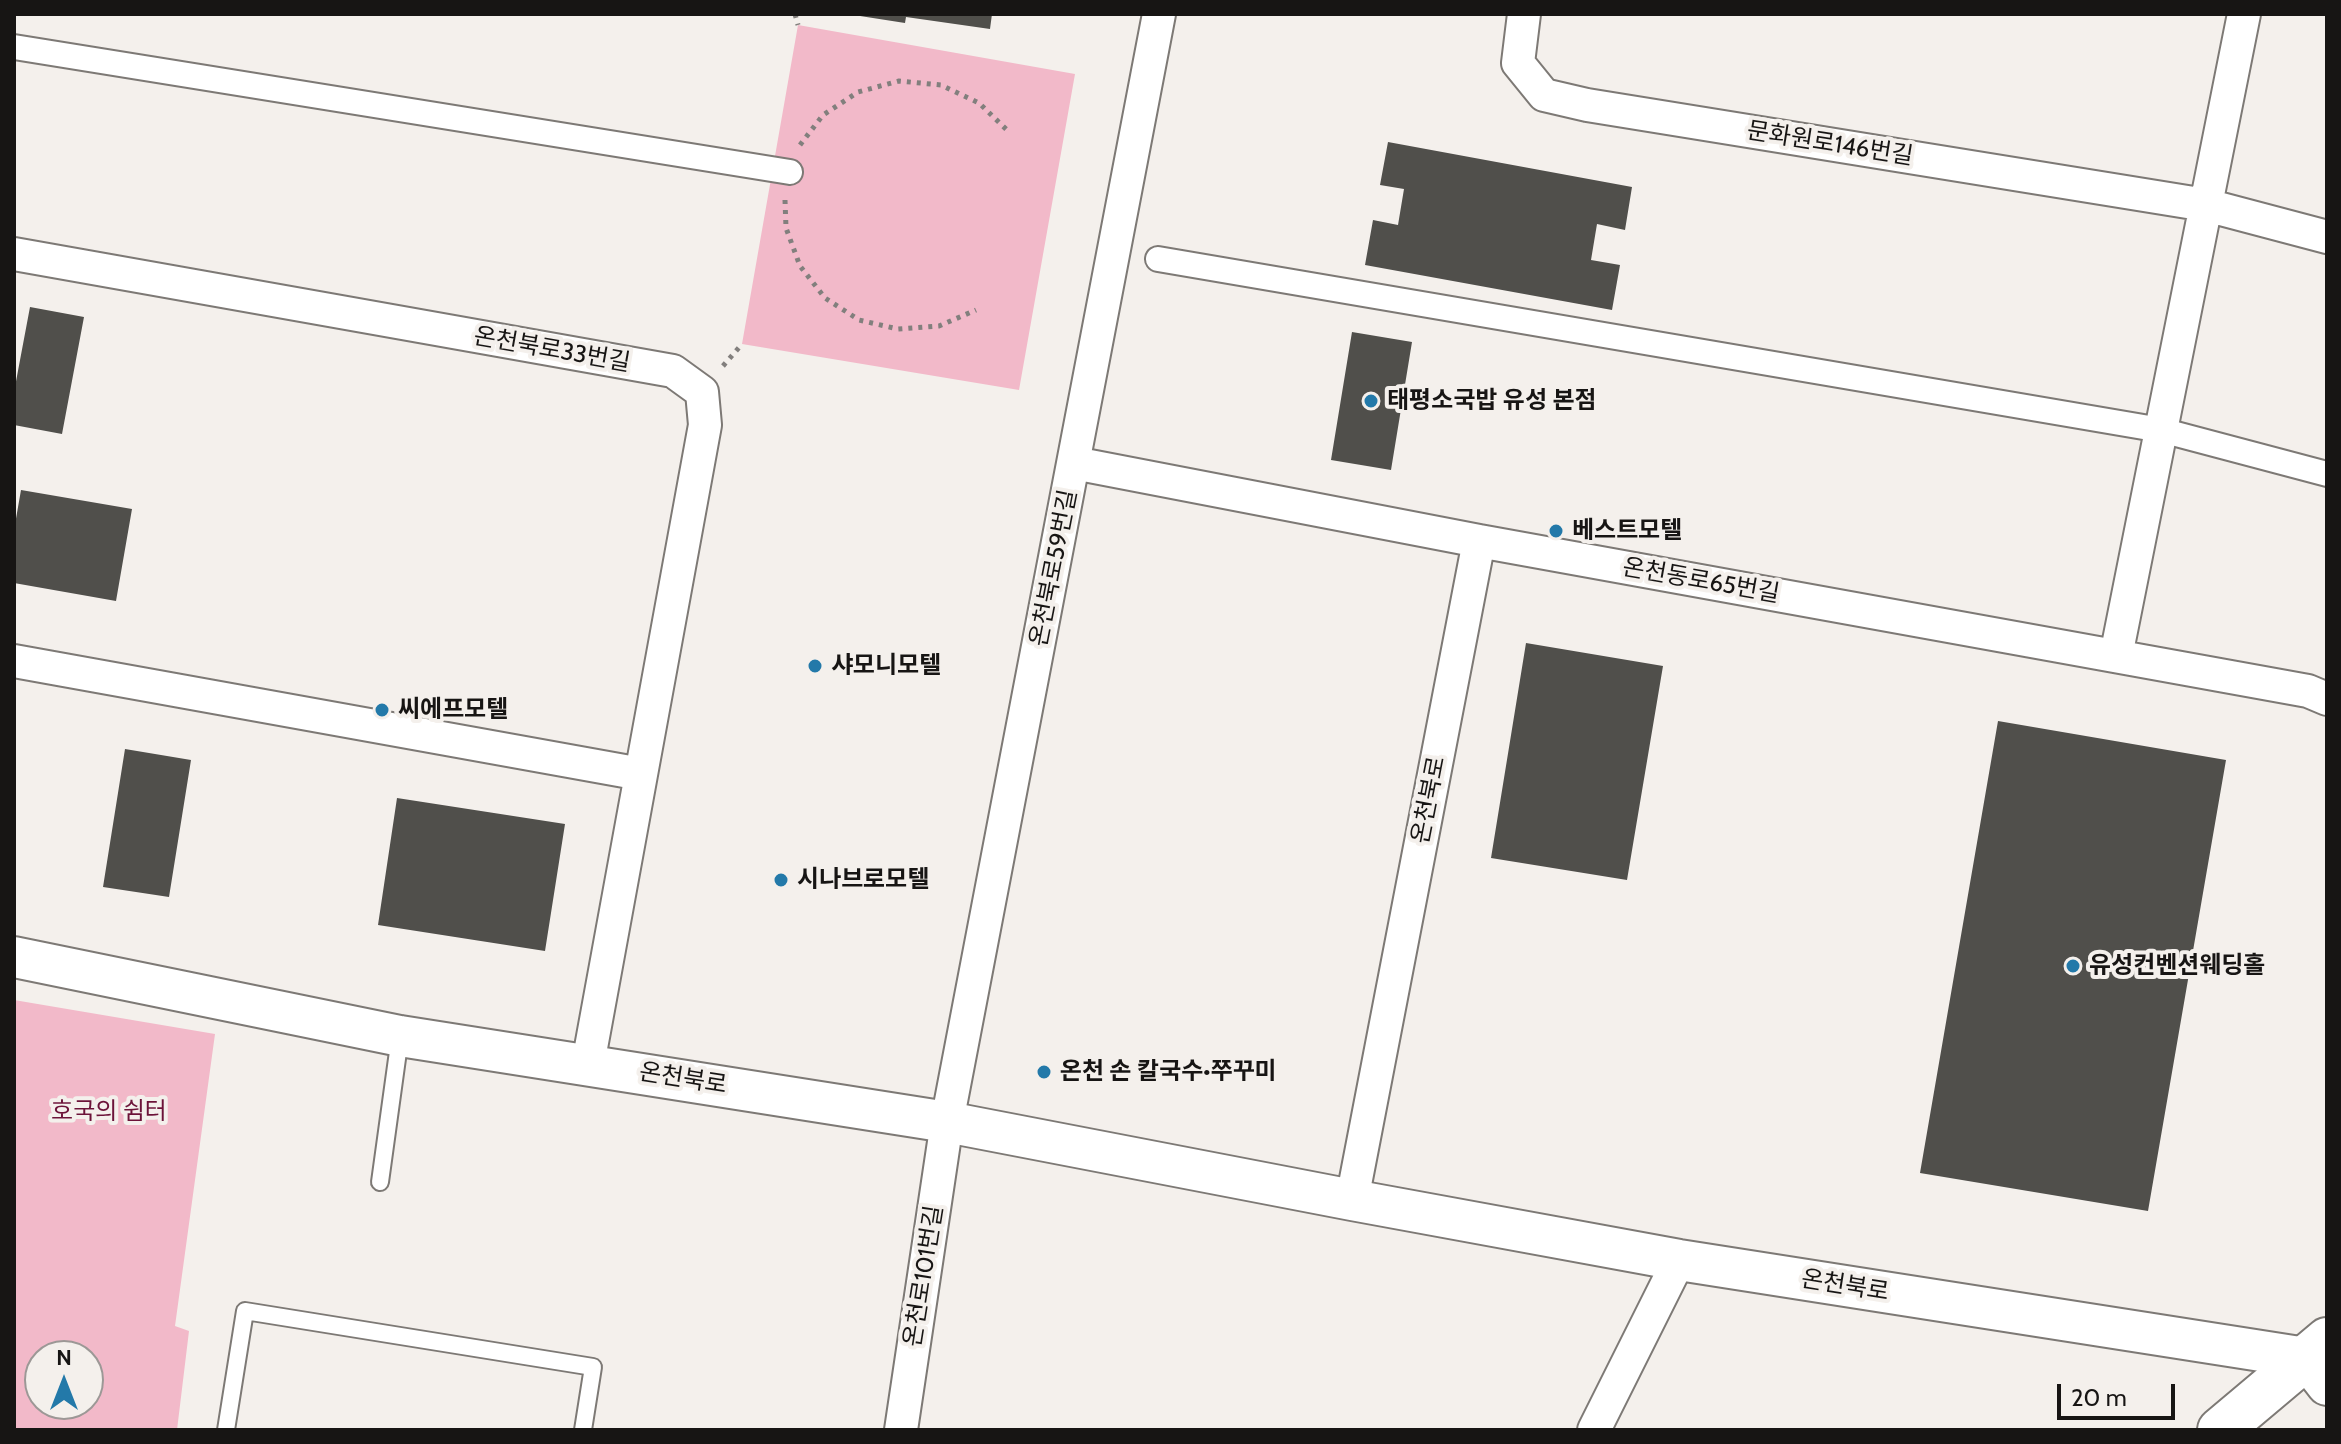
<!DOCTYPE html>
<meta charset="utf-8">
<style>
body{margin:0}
#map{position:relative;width:2341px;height:1444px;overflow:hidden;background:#f4f0ec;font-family:Cabin,sans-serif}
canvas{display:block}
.frame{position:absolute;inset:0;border:16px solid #171514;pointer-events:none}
.north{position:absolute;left:24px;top:1340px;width:80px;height:80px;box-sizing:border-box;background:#f4f0ec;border:2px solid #9c9896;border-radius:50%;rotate:0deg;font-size:22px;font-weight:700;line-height:32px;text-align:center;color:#171514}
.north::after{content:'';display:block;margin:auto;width:28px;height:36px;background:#2379a9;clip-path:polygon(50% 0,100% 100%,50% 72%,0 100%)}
.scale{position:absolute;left:2057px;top:1384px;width:118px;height:36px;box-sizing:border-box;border:4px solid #171514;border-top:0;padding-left:10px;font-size:24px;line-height:28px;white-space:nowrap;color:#171514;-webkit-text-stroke:6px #f4f0ec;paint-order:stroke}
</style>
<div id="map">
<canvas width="2341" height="1444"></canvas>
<div class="frame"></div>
<div class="north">N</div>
<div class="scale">20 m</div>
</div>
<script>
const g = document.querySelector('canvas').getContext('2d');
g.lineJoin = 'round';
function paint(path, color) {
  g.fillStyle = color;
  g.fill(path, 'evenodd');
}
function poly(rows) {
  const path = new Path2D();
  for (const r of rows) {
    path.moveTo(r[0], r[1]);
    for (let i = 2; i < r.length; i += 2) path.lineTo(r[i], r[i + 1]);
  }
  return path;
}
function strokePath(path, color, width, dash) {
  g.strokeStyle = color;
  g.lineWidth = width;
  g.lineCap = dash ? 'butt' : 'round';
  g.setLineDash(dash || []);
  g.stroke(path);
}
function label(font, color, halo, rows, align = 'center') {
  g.font = font + ' Cabin,"Noto Sans KR",sans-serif';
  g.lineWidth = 8;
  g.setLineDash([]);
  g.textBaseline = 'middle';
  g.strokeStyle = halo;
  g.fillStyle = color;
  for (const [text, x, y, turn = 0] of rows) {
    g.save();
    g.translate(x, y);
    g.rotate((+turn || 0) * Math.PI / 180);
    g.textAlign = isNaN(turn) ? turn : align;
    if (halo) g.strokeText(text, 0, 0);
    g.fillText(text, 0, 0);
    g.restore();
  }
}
paint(poly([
 [798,25,1075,74,1019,390,742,344],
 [14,1000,215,1034,175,1326,189,1331,177,1430,14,1430],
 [40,1356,88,1356,88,1404,40,1404]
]), '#f2b9c9');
paint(poly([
 [860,14,992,14,990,29,906,17,905,23,860,16],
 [1388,142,1632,187,1625,230,1597,224,1591,260,1620,265,1612,310,1365,265,1373,220,1398,225,1404,189,1380,185],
 [30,307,84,317,62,434,14,425,14,392],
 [1352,332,1412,342,1391,470,1331,460],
 [21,490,132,509,116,601,14,583,14,530],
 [1526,643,1663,666,1627,880,1491,858],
 [1998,721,2226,760,2148,1211,1920,1173],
 [125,749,191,760,169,897,103,887],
 [397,798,565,824,545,951,378,925]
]), '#504f4b');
const service = poly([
 [380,1182,400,1037],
 [226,1430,245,1311,593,1367,583,1430]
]);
const pedestrian = poly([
 [14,47,790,172],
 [1158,259,2161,430,2327,474]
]);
const minor = poly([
 [1524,14,1518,63,1544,95,1587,105,2206,205,2327,237],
 [14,254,673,371,702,392,705,425,588,1064],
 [1074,463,1479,541,2308,691,2327,699],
 [2116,656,2244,14],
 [14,661,641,774],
 [1352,1200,1479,541],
 [901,1430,947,1122,1159,14],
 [1594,1430,1679,1260]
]);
const tertiary = poly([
 [14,957,400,1036,947,1122,1352,1200,1679,1260,2306,1358,2327,1385]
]);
const secondary = poly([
 [2220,1430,2327,1340]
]);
strokePath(service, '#7d7975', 20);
strokePath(pedestrian, '#7d7975', 28);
strokePath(minor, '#7d7975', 36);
strokePath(tertiary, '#7d7975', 44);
strokePath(secondary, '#7d7975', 48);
strokePath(poly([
 [795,14,798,25],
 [800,145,823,115,858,92,899,81,941,85,979,103,1008,131],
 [785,200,786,228,800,266,825,298,859,320,898,329,939,326,976,310],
 [723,366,742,344]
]), '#827f7d', 5, [4, 6]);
strokePath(service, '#fff', 16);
strokePath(pedestrian, '#fff', 24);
strokePath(minor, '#fff', 32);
strokePath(tertiary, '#fff', 40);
strokePath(secondary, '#fff', 44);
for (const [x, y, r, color] of [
 [1371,401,8,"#2379a9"],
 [1556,531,8,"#2379a9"],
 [815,666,8,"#2379a9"],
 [382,710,8,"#2379a9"],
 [781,880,8,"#2379a9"],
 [2073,966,8,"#2379a9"],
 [1044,1072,8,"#2379a9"]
]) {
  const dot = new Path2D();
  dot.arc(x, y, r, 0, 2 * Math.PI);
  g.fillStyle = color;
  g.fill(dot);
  strokePath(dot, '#f4f0ec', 3);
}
label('24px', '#171514', '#f4f0ec', [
 ["문화원로146번길",1830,144,9],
 ["온천북로33번길",552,350,10],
 ["온천북로59번길",1054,568,-79],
 ["온천동로65번길",1701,581,10],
 ["온천북로",1429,800,-79],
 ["온천북로",683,1079,9],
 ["온천로101번길",924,1276,-81],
 ["온천북로",1845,1286,9]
]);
label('bold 24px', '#171514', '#f4f0ec', [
 ["태평소국밥 유성 본점",1387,401],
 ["베스트모텔",1572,531],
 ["샤모니모텔",831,666],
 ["씨에프모텔",398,710],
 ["시나브로모텔",797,880],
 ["유성컨벤션웨딩홀",2089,966],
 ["온천 손 칼국수•쭈꾸미",1060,1072]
], 'left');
label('24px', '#6c1339', '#f4f0ec', [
 ["호국의 쉼터",109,1112]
]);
</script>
